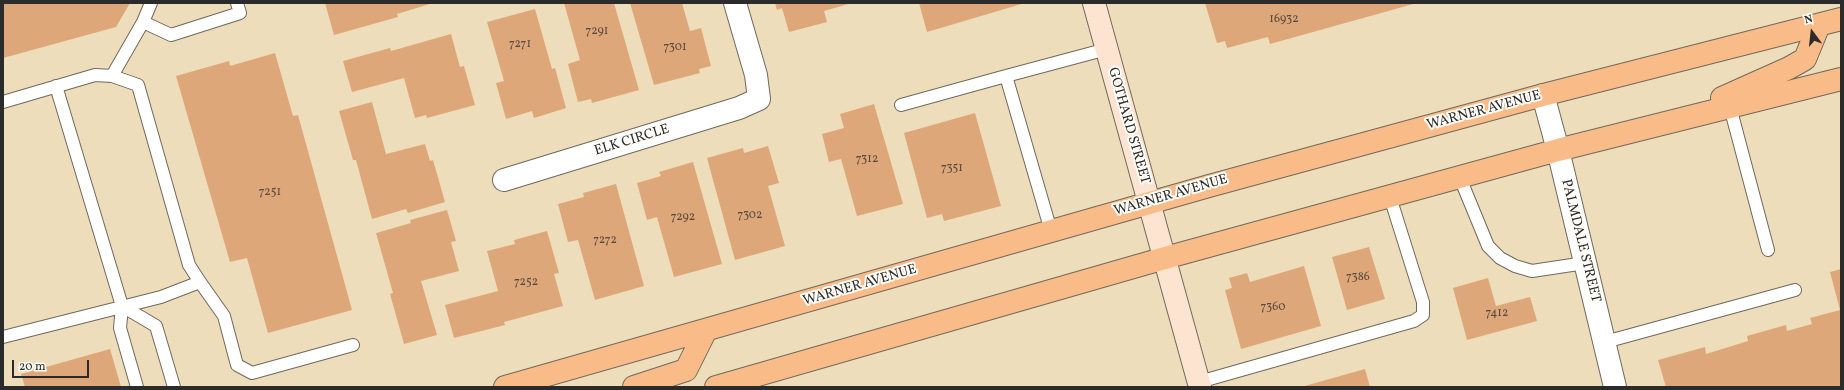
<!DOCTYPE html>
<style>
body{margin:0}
#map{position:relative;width:1844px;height:390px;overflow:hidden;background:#eeddba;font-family:Vollkorn,serif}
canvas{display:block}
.frame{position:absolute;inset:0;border:4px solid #2b2b2b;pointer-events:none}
.north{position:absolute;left:1792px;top:12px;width:40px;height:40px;-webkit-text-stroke:3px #fdfcf7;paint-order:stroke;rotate:345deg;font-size:11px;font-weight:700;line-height:16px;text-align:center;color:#2b2b2b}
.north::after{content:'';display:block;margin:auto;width:14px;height:18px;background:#2b2b2b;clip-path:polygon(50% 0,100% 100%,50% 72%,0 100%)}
.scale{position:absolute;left:12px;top:360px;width:77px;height:18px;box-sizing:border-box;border:2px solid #2b2b2b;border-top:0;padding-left:5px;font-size:12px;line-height:14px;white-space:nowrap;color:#2b2b2b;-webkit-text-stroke:3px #fdfcf7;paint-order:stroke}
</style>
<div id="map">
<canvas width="1844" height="390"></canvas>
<div class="frame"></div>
<div class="north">N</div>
<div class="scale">20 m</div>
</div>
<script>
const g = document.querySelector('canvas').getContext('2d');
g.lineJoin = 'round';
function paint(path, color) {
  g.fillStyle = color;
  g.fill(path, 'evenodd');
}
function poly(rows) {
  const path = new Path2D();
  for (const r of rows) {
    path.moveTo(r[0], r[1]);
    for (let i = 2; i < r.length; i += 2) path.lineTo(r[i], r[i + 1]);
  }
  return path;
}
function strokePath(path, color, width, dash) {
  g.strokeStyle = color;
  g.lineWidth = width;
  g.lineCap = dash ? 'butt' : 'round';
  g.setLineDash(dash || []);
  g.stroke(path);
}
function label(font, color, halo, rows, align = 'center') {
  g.font = font + ' Vollkorn,serif';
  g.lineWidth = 4;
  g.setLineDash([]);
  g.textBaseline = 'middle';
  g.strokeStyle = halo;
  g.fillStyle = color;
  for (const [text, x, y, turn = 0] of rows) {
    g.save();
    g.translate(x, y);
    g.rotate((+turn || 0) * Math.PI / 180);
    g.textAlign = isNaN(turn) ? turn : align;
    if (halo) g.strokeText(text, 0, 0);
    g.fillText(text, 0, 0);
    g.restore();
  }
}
paint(poly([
 [3,3,130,3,116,27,3,58],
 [325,3,433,3,397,14,398,17,334,35],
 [564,3,614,3,639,90,592,103,591,99,578,102,568,64,580,60],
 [630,3,682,3,690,31,701,28,711,66,699,69,700,73,654,85],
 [775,3,852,3,824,11,827,22,789,32,782,8,777,10],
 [919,3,1025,3,927,32],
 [1205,3,1417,3,1270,44,1268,37,1227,48,1225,41,1217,43],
 [535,9,552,69,555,68,566,108,534,118,532,111,506,119,496,83,504,81,487,22],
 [451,34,460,67,464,66,475,105,427,118,426,115,415,118,404,78,352,92,343,61,390,48,391,51],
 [275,53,293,116,298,115,352,310,268,333,247,258,230,262,176,76,229,61,230,66],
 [372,102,386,154,425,144,430,161,433,160,445,202,408,213,406,209,372,219,356,160,353,160,339,111],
 [874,104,903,204,857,216,841,159,829,162,822,134,844,128,840,114],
 [975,113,1001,206,944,221,942,214,927,218,904,133],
 [768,146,779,183,768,186,785,246,735,260,707,158,743,148,744,153],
 [693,162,722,264,674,277,657,217,647,220,637,183,661,176,659,172],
 [616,184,644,286,595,300,578,240,568,242,558,204,584,197,583,193],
 [447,210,456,241,451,242,459,271,421,281,437,335,404,344,390,294,393,293,376,233,411,223,410,220],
 [547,231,559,273,554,274,563,306,504,322,505,325,454,338,445,305,498,291,487,251,515,244,514,240],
 [1369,247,1385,299,1347,310,1332,257],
 [1304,266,1321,326,1241,349,1225,290,1232,288,1229,278,1247,273,1250,282],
 [1841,269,1841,387,1666,387,1658,360,1705,347,1706,354,1748,341,1747,336,1786,325,1787,331,1812,324,1810,318,1840,310,1830,272],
 [1488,278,1496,306,1530,297,1537,321,1467,340,1453,288],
 [110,349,121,387,25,387,21,374],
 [1365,369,1370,387,1301,387]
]), '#dea779');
const lane = poly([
 [143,22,151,3],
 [56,86,122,306,120,328,137,387],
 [3,102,95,75,112,76,143,22,171,35,240,13,237,3],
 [901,105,1006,76],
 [1730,107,1768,250],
 [1460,178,1488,246,1500,258,1515,266,1532,271,1585,263],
 [1051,231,1006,76,1107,49],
 [200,282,224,316,237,365,252,373,353,345],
 [122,306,156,326,174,387],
 [3,337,161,297,200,282,189,265,138,85,112,76],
 [1605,342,1795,290],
 [1199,382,1414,321,1423,315,1423,302,1390,197]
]);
const street = poly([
 [1543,95,1558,150,1615,387],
 [504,180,739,108,759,99,756,75,735,3]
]);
const secondary = poly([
 [1094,3,1200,387]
]);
const primary = poly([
 [1722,98,1789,68,1805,59,1819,25],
 [505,387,1209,186,1543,95,1841,19],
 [634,387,686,370,706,330],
 [716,387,1165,258,1558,150,1841,79]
]);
strokePath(lane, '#6f695d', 14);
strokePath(street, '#6f695d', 24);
strokePath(secondary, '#6f695d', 24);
strokePath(primary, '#6f695d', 24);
strokePath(lane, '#fff', 12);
strokePath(street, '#fff', 22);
strokePath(secondary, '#fde4d0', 22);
strokePath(primary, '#f9bc89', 22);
label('12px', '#584a3e', null, [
 ["16932",1284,20],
 ["7291",597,32],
 ["7271",520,45],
 ["7301",675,48],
 ["7312",867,160],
 ["7351",952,169],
 ["7251",270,193],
 ["7302",750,216],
 ["7292",683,218],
 ["7272",605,241],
 ["7386",1358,278],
 ["7252",526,283],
 ["7360",1273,308],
 ["7412",1497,314]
]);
label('14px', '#2b2b2b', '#fdfcf7', [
 ["WARNER AVENUE",1484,111,-15],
 ["GOTHARD STREET",1128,126,74],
 ["ELK CIRCLE",632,141,-17],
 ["WARNER AVENUE",1171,196,-16],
 ["PALMDALE STREET",1580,241,76],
 ["WARNER AVENUE",860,286,-16]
]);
</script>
